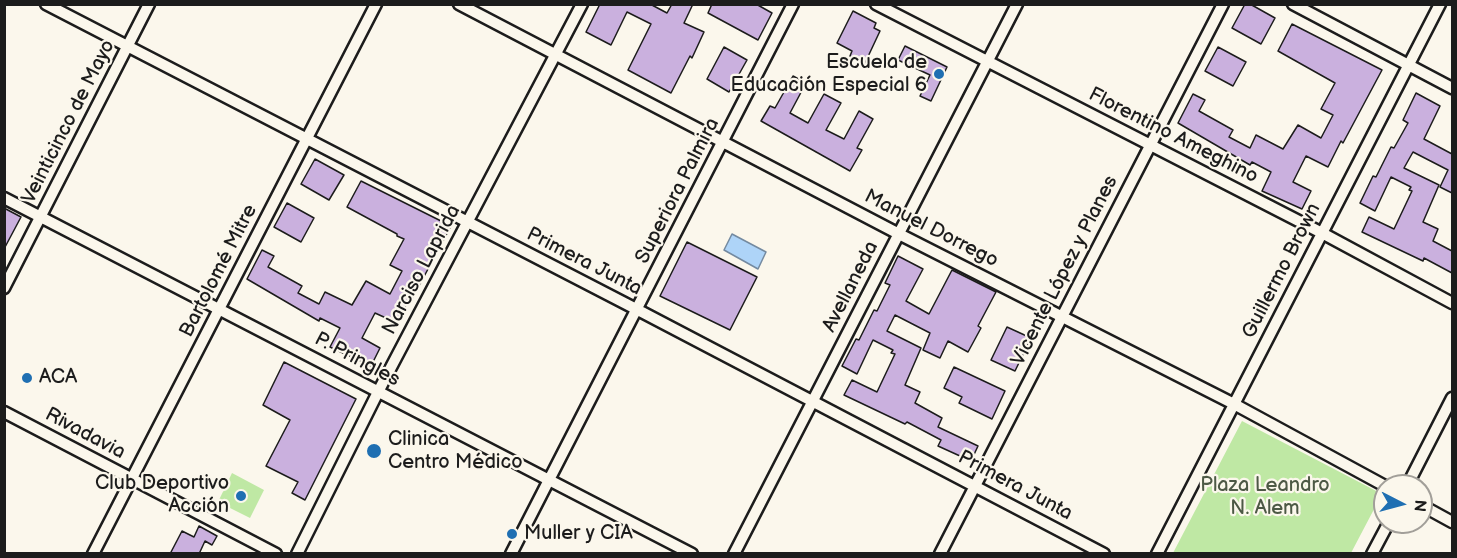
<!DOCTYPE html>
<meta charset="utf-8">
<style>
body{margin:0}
#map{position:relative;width:1457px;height:558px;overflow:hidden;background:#fbf7ec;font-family:"Balsamiq Sans",sans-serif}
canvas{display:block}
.frame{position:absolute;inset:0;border:6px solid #1c1c1c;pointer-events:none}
.north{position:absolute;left:1373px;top:474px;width:60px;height:60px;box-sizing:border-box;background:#fbf7ec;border:2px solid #a29f99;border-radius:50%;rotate:96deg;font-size:16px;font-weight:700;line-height:24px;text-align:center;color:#1c1c1c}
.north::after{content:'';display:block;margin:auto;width:21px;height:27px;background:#1f6fb2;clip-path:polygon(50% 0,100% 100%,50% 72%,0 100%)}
</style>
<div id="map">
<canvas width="1457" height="558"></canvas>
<div class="frame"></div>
<div class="north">N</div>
</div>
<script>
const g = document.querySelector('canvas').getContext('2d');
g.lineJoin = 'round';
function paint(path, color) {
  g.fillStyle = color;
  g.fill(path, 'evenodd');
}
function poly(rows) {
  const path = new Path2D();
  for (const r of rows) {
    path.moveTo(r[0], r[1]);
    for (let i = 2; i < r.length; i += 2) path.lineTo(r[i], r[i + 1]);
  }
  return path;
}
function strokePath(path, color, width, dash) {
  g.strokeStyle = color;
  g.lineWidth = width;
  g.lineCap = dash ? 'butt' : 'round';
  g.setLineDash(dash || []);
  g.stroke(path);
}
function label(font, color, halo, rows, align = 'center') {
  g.font = font + ' "Balsamiq Sans",sans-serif';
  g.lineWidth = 4.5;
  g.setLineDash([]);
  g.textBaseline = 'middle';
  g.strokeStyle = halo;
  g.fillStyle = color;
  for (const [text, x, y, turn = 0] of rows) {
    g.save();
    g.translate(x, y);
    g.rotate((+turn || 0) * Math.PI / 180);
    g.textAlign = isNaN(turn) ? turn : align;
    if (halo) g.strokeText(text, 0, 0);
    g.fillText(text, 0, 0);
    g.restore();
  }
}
paint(poly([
 [1242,421,1382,494,1351,553,1173,553],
 [232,473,264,490,250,518,218,502]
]), '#bfe8a4');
const water = poly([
 [732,234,766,252,758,269,724,250,732,234]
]);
paint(water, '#aed4f8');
strokePath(water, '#748aa0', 1.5);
const building = poly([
 [600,4,650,4,667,13,672,4,693,4,684,23,704,32,692,58,690,56,671,93,628,70,651,24,627,12,611,45,586,32,600,4],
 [712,4,756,4,772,13,758,40,708,13,712,4],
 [1245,4,1250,4,1275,18,1261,44,1232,28,1245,4],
 [853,11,876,23,874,28,880,31,865,63,850,56,852,51,837,43,853,11],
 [1292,24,1382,70,1343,143,1341,141,1328,167,1306,156,1293,182,1311,191,1302,209,1262,191,1271,172,1252,162,1250,165,1178,123,1193,94,1205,100,1199,111,1233,130,1229,137,1250,148,1256,135,1283,149,1298,125,1321,138,1333,115,1321,109,1335,83,1278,51,1292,24],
 [905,46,947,67,931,101,920,96,930,75,898,60,905,46],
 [724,47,747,60,729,92,707,79,724,47],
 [1218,47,1246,62,1233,86,1205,71,1218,47],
 [793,76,806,83,790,113,808,123,824,94,841,103,826,130,844,139,859,111,873,119,857,148,862,150,850,171,761,121,770,106,775,108,793,76],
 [1416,93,1440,106,1424,139,1452,154,1452,193,1440,187,1448,170,1413,152,1404,168,1439,185,1423,222,1438,229,1433,241,1452,251,1452,273,1424,258,1423,261,1362,232,1369,217,1394,229,1412,191,1409,190,1411,187,1391,177,1375,211,1360,203,1373,176,1376,177,1391,147,1394,148,1408,123,1403,120,1416,93],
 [315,159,344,175,329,200,301,184,315,159],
 [361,181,451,226,412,299,410,297,397,323,375,313,362,338,380,348,371,366,330,347,340,328,320,318,319,321,247,279,262,250,274,256,268,267,302,286,298,293,319,304,325,292,352,305,366,281,390,294,402,271,390,265,404,239,397,236,397,234,347,207,361,181],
 [287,203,314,218,301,242,274,227,287,203],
 [4,208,21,217,4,249,4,208],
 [687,242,757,277,730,330,660,296,687,242],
 [898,256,923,269,906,301,929,314,952,270,996,292,978,326,981,328,968,352,948,341,940,358,923,350,930,333,895,315,887,331,921,348,905,385,920,392,915,403,942,418,938,427,978,446,971,461,938,446,941,440,907,422,905,424,844,395,852,380,877,392,895,354,891,353,893,350,873,340,857,374,842,366,856,339,859,340,874,310,877,311,890,285,885,283,898,256],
 [1007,327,1031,338,1015,371,991,360,1007,327],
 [284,362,356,399,305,500,292,493,298,482,266,466,290,420,263,405,284,362],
 [954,367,1005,391,992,419,959,403,962,397,944,388,954,367],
 [199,526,217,536,212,545,205,541,199,554,170,554,182,531,194,537,199,526]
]);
paint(building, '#cab0de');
strokePath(building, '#1c1c1c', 1.5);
const minor = poly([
 [46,4,638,310,1104,554],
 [459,4,899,234,1234,404,1385,486],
 [876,4,1322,233,1452,303],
 [1293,4,1452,88],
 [4,198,692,554],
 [4,288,149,4],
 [4,412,276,554],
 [1407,486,1452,398],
 [1421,505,1452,522],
 [93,554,376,4],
 [297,554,378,392,582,4],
 [511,554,793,4],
 [734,554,1017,4],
 [940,554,1223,4],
 [1157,554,1440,4],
 [1372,554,1389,522]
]);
strokePath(minor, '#1c1c1c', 15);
strokePath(minor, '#fbf7ec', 10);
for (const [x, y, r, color] of [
 [939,74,6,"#1f6fb2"],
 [27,378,6,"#1f6fb2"],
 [374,451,8,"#1f6fb2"],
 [241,496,6,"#1f6fb2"],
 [512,534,6,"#1f6fb2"]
]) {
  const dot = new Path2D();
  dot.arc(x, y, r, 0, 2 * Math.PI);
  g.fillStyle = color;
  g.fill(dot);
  strokePath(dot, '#fbf7ec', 2);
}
label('20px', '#1c1c1c', '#fbf7ec', [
 ["Escuela de",927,63,"right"],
 ["Educación Especial 6",927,86,"right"],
 ["ACA",39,378],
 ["Clinica",388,440],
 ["Centro Médico",388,463],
 ["Club Deportivo",229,484,"right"],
 ["Acción",229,507,"right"],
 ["Muller y CIA",524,534]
], 'left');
label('20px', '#1c1c1c', '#fbf7ec', [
 ["Veinticinco de Mayo",69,122,-63],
 ["Florentino Ameghino",1173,136,27],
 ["Superiora Palmira",678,191,-63],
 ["Manuel Dorrego",931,229,27],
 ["Primera Junta",584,262,27],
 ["Narciso Laprida",422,270,-62],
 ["Bartolomé Mitre",219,271,-63],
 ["Vicente López y Planes",1065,271,-63],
 ["Guillermo Brown",1282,271,-63],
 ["Avellaneda",851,287,-63],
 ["P. Pringles",357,360,28],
 ["Rivadavia",85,434,28],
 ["Primera Junta",1015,486,28]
]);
label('20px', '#4d5945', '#fbf7ec', [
 ["Plaza Leandro",1265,486],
 ["N. Alem",1265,509]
]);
</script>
